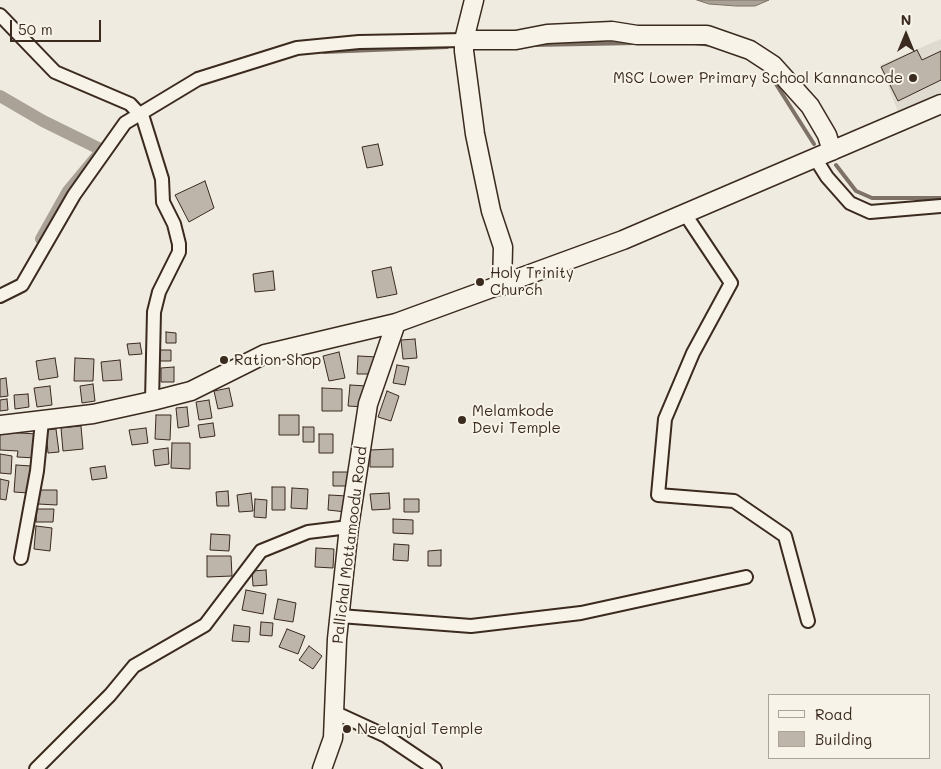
<!DOCTYPE html>
<style>
body{margin:0}
#map{position:relative;width:941px;height:769px;overflow:hidden;background:#efebe0;font-family:Mali,sans-serif}
canvas{display:block}
.legend{position:absolute;left:768px;top:694px;width:162px;height:65px;box-sizing:border-box;background:#f7f3e8;border:1px solid #aca397;margin:0;padding:6px 9px;list-style:none;font-size:15px;color:#3b2a1e}
.legend li{display:flex;align-items:center;gap:10px;height:25px}
.legend b{width:25px;border:1px solid #aca397}
.north{position:absolute;left:881px;top:10px;width:50px;height:50px;-webkit-text-stroke:4px #f7f3e8;paint-order:stroke;rotate:0deg;font-size:14px;font-weight:700;line-height:20px;text-align:center;color:#3b2a1e}
.north::after{content:'';display:block;margin:auto;width:18px;height:22px;background:#3b2a1e;clip-path:polygon(50% 0,100% 100%,50% 72%,0 100%)}
.scale{position:absolute;left:10px;top:20px;width:91px;height:22px;box-sizing:border-box;border:2px solid #3b2a1e;border-top:0;padding-left:6px;font-size:15px;line-height:18px;white-space:nowrap;color:#3b2a1e;-webkit-text-stroke:4px #f7f3e8;paint-order:stroke}
</style>
<div id="map">
<canvas width="941" height="769"></canvas>
<ul class="legend">
<li><b style="height:6px;background:#f7f3e8"></b>Road</li>
<li><b style="height:14px;background:#bdb5aa"></b>Building</li>
</ul>
<div class="north">N</div>
<div class="scale">50 m</div>
</div>
<script>
const g = document.querySelector('canvas').getContext('2d');
g.lineJoin = 'round';
function paint(path, color) {
  g.fillStyle = color;
  g.fill(path, 'evenodd');
}
function poly(rows) {
  const path = new Path2D();
  for (const r of rows) {
    path.moveTo(r[0], r[1]);
    for (let i = 2; i < r.length; i += 2) path.lineTo(r[i], r[i + 1]);
  }
  return path;
}
function strokePath(path, color, width, dash) {
  g.strokeStyle = color;
  g.lineWidth = width;
  g.lineCap = dash ? 'butt' : 'round';
  g.setLineDash(dash || []);
  g.stroke(path);
}
function label(font, color, halo, rows, align = 'center') {
  g.font = font + ' Mali,sans-serif';
  g.lineWidth = 4;
  g.setLineDash([]);
  g.textBaseline = 'middle';
  g.strokeStyle = halo;
  g.fillStyle = color;
  for (const [text, x, y, turn = 0] of rows) {
    g.save();
    g.translate(x, y);
    g.rotate((+turn || 0) * Math.PI / 180);
    g.textAlign = isNaN(turn) ? turn : align;
    if (halo) g.strokeText(text, 0, 0);
    g.fillText(text, 0, 0);
    g.restore();
  }
}
paint(poly([
 [941,39,941,92,898,112,880,65]
]), '#e0dbd0');
const water = poly([
 [697,0,769,0,755,6,736,6,709,4,697,0]
]);
paint(water, '#aaa296');
strokePath(water, '#7e7266', 1);
strokePath(poly([
 [694,43,712,45],
 [534,45,635,43],
 [324,52,447,47],
 [769,73,814,144],
 [836,165,856,191,872,198,941,198]
]), '#7e7266', 4);
strokePath(poly([
 [0,96,43,121,102,150,68,191,41,239]
]), '#aaa296', 12);
const building = poly([
 [917,50,922,60,941,51,941,80,898,101,881,67,917,50],
 [378,144,383,165,367,168,362,147,378,144],
 [205,181,214,208,189,222,175,195,205,181],
 [391,267,397,294,377,298,372,271,391,267],
 [273,271,275,290,255,292,253,274,273,271],
 [166,332,176,333,176,343,166,343,166,332],
 [415,339,417,358,403,359,401,340,415,339],
 [140,343,142,354,129,355,127,344,140,343],
 [158,350,171,350,171,361,158,361,158,350],
 [339,352,345,378,329,381,323,356,339,352],
 [358,356,378,357,377,374,357,374,358,356],
 [55,358,58,377,39,380,36,361,55,358],
 [75,358,94,359,93,381,74,381,75,358],
 [120,360,122,380,103,381,101,362,120,360],
 [397,365,409,367,405,385,393,383,397,365],
 [174,367,174,382,161,382,161,368,174,367],
 [6,378,8,396,0,397,0,379,6,378],
 [93,384,95,401,82,403,80,386,93,384],
 [350,385,367,386,365,407,348,406,350,385],
 [50,386,52,405,37,407,34,388,50,386],
 [229,388,233,406,218,409,214,391,229,388],
 [322,388,342,389,342,411,322,411,322,388],
 [387,391,399,396,391,421,378,417,387,391],
 [28,394,29,407,15,409,14,395,28,394],
 [7,399,8,410,0,411,0,400,7,399],
 [209,400,212,418,199,420,196,402,209,400],
 [187,407,189,426,178,428,176,408,187,407],
 [156,415,171,415,170,440,155,439,156,415],
 [279,415,299,415,299,435,279,435,279,415],
 [213,423,215,436,200,438,198,425,213,423],
 [81,426,83,449,63,451,61,428,81,426],
 [303,427,314,427,314,442,303,442,303,427],
 [146,428,148,443,132,445,129,430,146,428],
 [56,429,59,452,48,453,46,430,56,429],
 [0,432,38,434,36,458,17,457,18,451,0,450,0,432],
 [319,434,333,434,333,453,319,453,319,434],
 [172,443,190,443,190,469,171,468,172,443],
 [168,448,169,464,155,466,153,450,168,448],
 [393,449,393,467,370,467,370,450,393,449],
 [0,454,12,456,11,474,0,473,0,454],
 [16,465,31,466,29,493,14,492,16,465],
 [105,466,107,478,92,480,90,468,105,466],
 [333,472,350,472,350,486,333,486,333,472],
 [0,479,9,481,6,500,0,499,0,479],
 [272,487,285,487,285,510,272,510,272,487],
 [292,488,308,489,307,509,291,508,292,488],
 [38,490,57,490,57,505,38,504,38,490],
 [228,491,229,506,217,506,216,492,228,491],
 [251,493,253,511,239,512,237,495,251,493],
 [389,493,390,509,372,510,370,494,389,493],
 [329,495,347,496,346,512,328,510,329,495],
 [255,499,267,500,266,518,254,517,255,499],
 [404,499,419,499,419,512,404,512,404,499],
 [37,509,54,509,53,522,36,522,37,509],
 [393,519,413,520,413,534,393,533,393,519],
 [36,526,52,528,50,551,34,549,36,526],
 [211,534,230,535,229,551,210,550,211,534],
 [394,544,409,545,408,561,393,560,394,544],
 [316,548,334,549,333,568,315,567,316,548],
 [441,550,441,566,428,566,428,551,441,550],
 [207,556,231,556,232,576,207,577,207,556],
 [266,570,267,585,253,586,252,571,266,570],
 [246,590,266,594,263,614,242,610,246,590],
 [278,599,296,603,293,622,274,619,278,599],
 [261,622,273,623,272,636,260,635,261,622],
 [234,625,250,627,249,642,232,641,234,625],
 [287,629,305,636,298,654,279,647,287,629],
 [309,646,322,656,313,669,299,660,309,646]
]);
paint(building, '#bdb5aa');
strokePath(building, '#3b2a1e', 1);
const street = poly([
 [0,15,55,72,130,104,143,118,162,179,163,202,174,224,179,244,179,252,159,292,154,312,152,401],
 [815,158,827,177,850,203,870,212,941,206],
 [685,214,731,283,693,353,665,419,658,495,734,501,785,536,808,621],
 [0,296,22,285,74,195,125,123,198,79,297,48,359,42,464,40],
 [21,558,37,471,42,421],
 [340,616,471,626,581,613,746,577],
 [336,713,386,736,435,769],
 [36,769,110,695,134,666,205,625,261,551,308,532,349,527]
]);
const secondary = poly([
 [474,0,464,40,464,51,475,134,491,211,503,247,502,286],
 [464,40,516,40,547,34,612,31,637,35,707,35,750,50,773,65,810,106,827,135,832,151],
 [0,425,93,414,152,401,191,391,265,354,396,323,623,240,941,104],
 [322,769,333,738,337,639,349,527,368,404,396,323]
]);
strokePath(street, '#3b2a1e', 16);
strokePath(secondary, '#3b2a1e', 21);
strokePath(street, '#f7f3e8', 12);
strokePath(secondary, '#f7f3e8', 18);
for (const [x, y, r, color] of [
 [913,78,5,"#3b2a1e"],
 [480,282,5,"#3b2a1e"],
 [224,360,5,"#3b2a1e"],
 [462,420,5,"#3b2a1e"],
 [347,729,5,"#3b2a1e"]
]) {
  const dot = new Path2D();
  dot.arc(x, y, r, 0, 2 * Math.PI);
  g.fillStyle = color;
  g.fill(dot);
  strokePath(dot, '#f7f3e8', 2);
}
label('15px', '#3b2a1e', '#f7f3e8', [
 ["MSC Lower Primary School Kannancode",903,78,"right"],
 ["Holy Trinity",490,273],
 ["Church",490,290],
 ["Ration Shop",234,360],
 ["Melamkode",472,411],
 ["Devi Temple",472,428],
 ["Neelanjal Temple",357,729]
], 'left');
label('15px', '#3b2a1e', '#f7f3e8', [
 ["Pallichal Mottamoodu Road",350,545,-83]
]);
</script>
